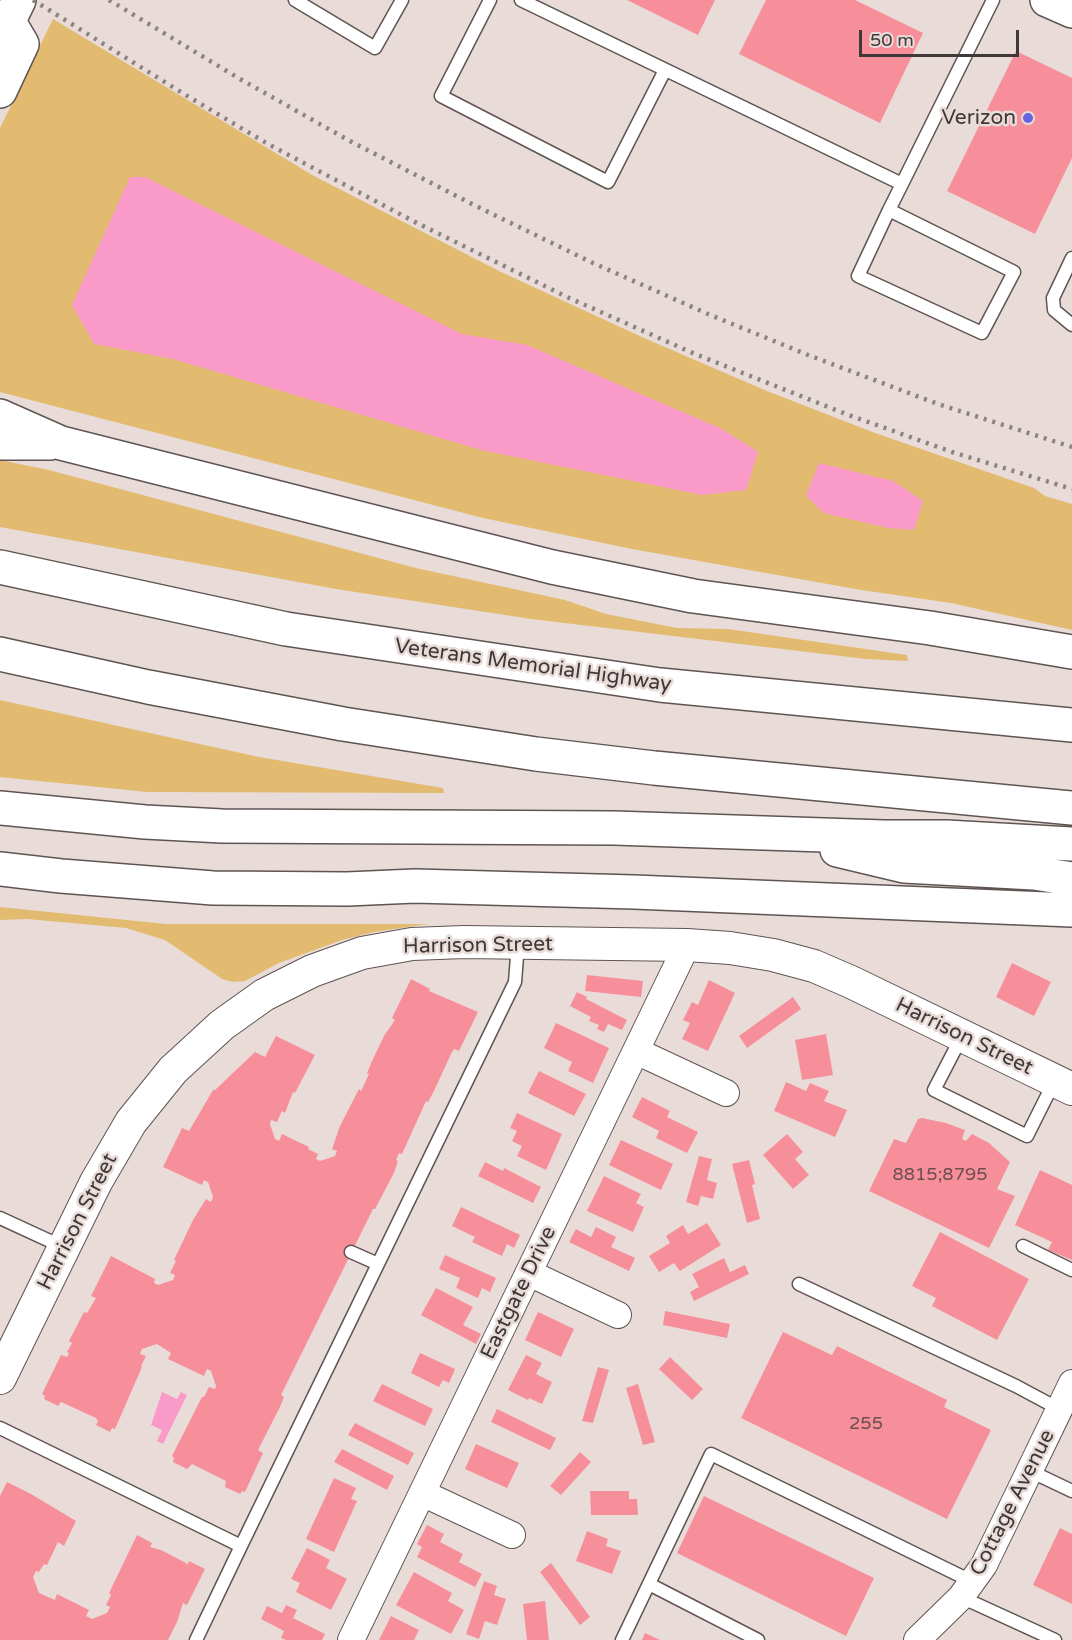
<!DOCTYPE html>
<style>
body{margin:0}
#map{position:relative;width:1072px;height:1640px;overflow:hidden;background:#e9dcd8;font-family:"Varela Round",sans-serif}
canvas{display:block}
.scale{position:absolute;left:859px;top:30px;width:160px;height:27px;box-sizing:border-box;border:3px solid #3e3938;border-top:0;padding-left:8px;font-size:18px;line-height:21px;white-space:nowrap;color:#3e3938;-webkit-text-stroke:4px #e9dcd8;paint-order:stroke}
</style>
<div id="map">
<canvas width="1072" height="1640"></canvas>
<div class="scale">50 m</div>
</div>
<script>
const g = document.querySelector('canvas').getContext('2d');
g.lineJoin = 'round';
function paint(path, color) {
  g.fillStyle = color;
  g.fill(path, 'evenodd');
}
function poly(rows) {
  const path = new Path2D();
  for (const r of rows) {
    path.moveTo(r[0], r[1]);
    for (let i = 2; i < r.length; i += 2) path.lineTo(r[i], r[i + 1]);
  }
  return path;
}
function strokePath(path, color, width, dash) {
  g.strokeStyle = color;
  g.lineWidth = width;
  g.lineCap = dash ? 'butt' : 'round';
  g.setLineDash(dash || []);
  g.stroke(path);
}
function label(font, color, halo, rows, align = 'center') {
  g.font = font + ' "Varela Round",sans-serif';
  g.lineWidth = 5;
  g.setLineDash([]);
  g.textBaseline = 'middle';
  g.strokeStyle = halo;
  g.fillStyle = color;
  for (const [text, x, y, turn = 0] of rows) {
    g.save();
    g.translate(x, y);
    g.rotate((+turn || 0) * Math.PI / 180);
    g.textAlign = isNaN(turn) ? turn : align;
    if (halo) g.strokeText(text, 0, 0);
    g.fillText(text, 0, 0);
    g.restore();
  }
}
paint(poly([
 [53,19,314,176,501,272,644,338,767,391,875,433,1034,488,1045,496,1072,504,1072,630,951,603,861,590,632,549,483,518,0,392,0,128],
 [0,460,49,470,416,568,565,600,606,614,677,628,728,629,907,655,908,661,866,659,531,619,336,589,0,527],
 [0,700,259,757,443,788,444,793,147,792,0,777],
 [0,907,166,924,428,924,374,932,342,940,279,963,245,981,233,982,222,979,165,940,126,928,27,919,0,920]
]), '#e2bb70');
paint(poly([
 [130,177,145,177,462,334,527,345,722,429,758,452,746,490,702,495,481,450,173,359,94,344,72,305],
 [819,463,893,481,923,501,914,530,888,528,824,513,806,496],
 [162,1392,177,1399,181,1392,187,1395,163,1444,157,1441,162,1430,151,1425]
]), '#fa9ac9');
paint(poly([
 [627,0,715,0,698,35],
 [766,0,855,0,923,33,880,123,739,54],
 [1016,51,1072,78,1072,158,1035,234,947,191],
 [1012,963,1051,982,1034,1016,996,997],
 [587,975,643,981,641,997,585,991],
 [411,979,430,989,429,991,478,1012,459,1051,454,1049,451,1054,434,1091,428,1102,426,1101,402,1154,399,1153,396,1160,398,1161,394,1173,375,1209,373,1209,281,1395,284,1397,279,1409,258,1450,263,1453,245,1492,242,1491,240,1494,225,1487,226,1481,192,1464,187,1469,173,1462,174,1458,172,1456,202,1397,204,1397,209,1387,215,1389,216,1386,211,1371,207,1369,204,1376,168,1359,171,1353,157,1344,142,1349,140,1354,146,1356,141,1366,142,1367,115,1429,112,1428,110,1432,96,1425,98,1421,96,1418,61,1402,58,1406,44,1399,45,1396,42,1394,61,1355,67,1357,69,1353,67,1352,72,1343,69,1341,84,1312,87,1313,96,1298,91,1296,111,1256,155,1279,154,1283,158,1285,173,1280,175,1275,170,1273,176,1261,174,1260,193,1220,206,1199,211,1202,213,1197,208,1182,204,1180,202,1185,163,1167,182,1128,189,1131,213,1090,215,1090,255,1052,265,1057,276,1036,315,1055,295,1093,293,1092,285,1113,282,1111,277,1122,271,1120,270,1124,275,1139,279,1141,282,1134,309,1147,308,1149,318,1154,316,1159,320,1161,335,1156,337,1151,332,1149,340,1126,359,1089,361,1091,369,1074,367,1073,372,1061,384,1036,395,1020,392,1018],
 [709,980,735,993,708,1051,682,1039,690,1023,683,1020,692,1002,698,1005],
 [577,992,587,997,586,999,627,1020,622,1030,608,1024,604,1032,597,1029,599,1025,589,1021,591,1017,570,1006],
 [793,997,801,1009,747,1048,739,1036],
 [556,1023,609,1048,593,1083,568,1071,572,1062,544,1048],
 [826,1034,833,1075,802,1080,795,1040],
 [539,1071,586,1094,574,1116,528,1093],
 [786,1082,806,1091,810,1083,829,1091,824,1101,847,1110,835,1137,774,1111],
 [642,1097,670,1111,667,1117,698,1132,687,1153,656,1138,659,1131,632,1117],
 [517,1113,562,1134,546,1170,517,1156,522,1146,512,1141,517,1131,510,1128],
 [922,1118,946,1123,965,1130,962,1139,966,1141,972,1134,989,1143,1010,1162,997,1189,1015,1196,989,1248,869,1191,894,1139,906,1143,918,1119],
 [787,1134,803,1152,795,1159,809,1175,793,1189,763,1155],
 [621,1140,673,1164,661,1190,609,1165],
 [699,1156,712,1159,707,1180,717,1183,713,1199,701,1196,698,1206,686,1202],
 [749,1160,755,1184,752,1185,760,1219,747,1223,732,1164],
 [485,1162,503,1171,504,1168,541,1187,533,1203,478,1176],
 [1040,1170,1072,1185,1072,1260,1048,1250,1052,1242,1015,1225],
 [604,1176,641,1194,636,1203,644,1207,633,1232,587,1211],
 [461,1207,520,1235,514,1248,507,1244,502,1256,472,1242,475,1237,452,1226],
 [707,1223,721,1245,680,1271,674,1263,659,1272,649,1256,670,1243,666,1236,683,1225,688,1234],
 [596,1227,616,1237,611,1247,635,1258,629,1271,569,1242,576,1229,591,1237],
 [940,1232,1029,1279,997,1340,932,1306,936,1298,912,1286],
 [445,1255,496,1278,490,1292,482,1288,478,1298,456,1288,460,1278,439,1269],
 [724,1258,730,1272,745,1265,749,1274,694,1301,690,1292,699,1287,692,1274],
 [436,1288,473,1307,463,1325,481,1334,476,1344,421,1315],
 [665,1311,730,1324,727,1338,663,1325],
 [538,1312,574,1329,561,1357,525,1340],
 [783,1332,832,1355,837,1346,947,1400,944,1407,991,1430,947,1519,741,1418],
 [420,1353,455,1369,449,1383,443,1380,439,1387,411,1373],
 [526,1355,542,1363,536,1374,552,1382,542,1404,529,1398,528,1400,508,1390],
 [670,1357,703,1389,692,1400,659,1369],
 [598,1367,609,1370,593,1423,582,1421],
 [382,1384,433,1409,425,1426,373,1401],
 [638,1384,655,1442,643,1445,626,1388],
 [497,1409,556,1438,550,1450,491,1422],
 [355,1423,414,1453,408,1465,348,1435],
 [476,1444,519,1463,507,1488,465,1469],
 [342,1449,394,1476,387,1490,334,1462],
 [580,1452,591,1462,561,1495,550,1486],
 [334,1478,356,1488,351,1499,357,1501,334,1552,306,1539],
 [7,1482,31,1494,76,1521,64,1546,58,1542,47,1565,44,1564,39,1572,36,1571,33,1577,39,1593,55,1600,57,1594,89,1610,86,1616,92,1619,107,1613,110,1607,106,1605,111,1595,109,1593,137,1535,152,1543,150,1547,161,1550,186,1563,187,1565,189,1561,205,1569,187,1605,183,1603,177,1622,168,1640,0,1640,0,1496],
 [590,1491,629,1491,629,1499,637,1499,638,1515,591,1515],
 [704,1496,874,1578,846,1636,677,1553],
 [427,1525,444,1534,440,1542,463,1554,459,1562,482,1574,475,1587,417,1557,422,1547,417,1544],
 [1060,1528,1072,1534,1072,1604,1033,1585],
 [587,1531,608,1539,606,1546,621,1551,612,1574,576,1561],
 [307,1548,330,1560,326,1568,347,1579,331,1610,296,1592,300,1583,291,1579],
 [551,1563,590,1617,580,1625,540,1572],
 [414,1572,452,1593,448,1601,464,1610,451,1634,396,1605],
 [484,1581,497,1586,494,1595,506,1599,497,1625,485,1621,479,1639,466,1634],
 [545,1601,549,1640,527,1640,523,1604],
 [286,1605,297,1610,293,1618,325,1634,322,1640,286,1640,281,1638,284,1631,261,1619,267,1606,282,1613],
 [391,1616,419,1630,414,1640,379,1640],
 [645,1633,660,1640,642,1640]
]), '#f78f9b');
const service = poly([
 [295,0,375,48,402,0],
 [490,0,441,96,608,182,665,70],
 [521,0,902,184,993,0],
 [889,210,1014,272,982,333,858,276,889,210,902,184],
 [1072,258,1053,298,1054,310,1072,325],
 [962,1036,934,1090,1027,1136,1054,1082],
 [0,1218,63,1247],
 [1023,1246,1072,1270],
 [351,1252,378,1264],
 [799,1284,1016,1386,1059,1409],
 [0,1428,241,1546,515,982,518,944],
 [1030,1471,1072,1491],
 [649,1584,758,1640],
 [961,1597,1055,1640],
 [196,1640,241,1546],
 [622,1640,711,1454,973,1582]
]);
const minor = poly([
 [636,1051,726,1093],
 [529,1273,618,1315],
 [422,1493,512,1535],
 [351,1640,687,945],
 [917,1640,961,1597,984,1565,1072,1383]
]);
const tertiary = poly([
 [0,1378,96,1182,131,1122,173,1070,222,1025,264,995,312,971,362,953,412,944,464,942,687,945,730,948,773,955,814,966,851,982,1072,1089]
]);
const secondary = poly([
 [1047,0,1072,11]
]);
const primary = poly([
 [0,39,19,0]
]);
const motorway = poly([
 [0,91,22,44,9,22],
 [0,416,61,443,552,567,693,596,930,628,1072,652],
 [0,443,50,443],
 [0,567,286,629,660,685,1072,725],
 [0,654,148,687,343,724,536,754,654,768,1072,808],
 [0,808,145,822,222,826,614,828,884,837,946,837,1072,844],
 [837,850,904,866,1034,873,1072,879],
 [0,869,61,876,213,888,347,889,415,886,634,892,1072,910]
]);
strokePath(service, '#5e5451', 15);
strokePath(minor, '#5e5451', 28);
strokePath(tertiary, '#5e5451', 34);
strokePath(secondary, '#5e5451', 36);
strokePath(primary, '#5e5451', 36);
strokePath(motorway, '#5e5451', 36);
strokePath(service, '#fff', 12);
strokePath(minor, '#fff', 26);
strokePath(tertiary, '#fff', 32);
strokePath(secondary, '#fff', 33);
strokePath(primary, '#fff', 33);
strokePath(motorway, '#fff', 33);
strokePath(poly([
 [33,0,184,94,268,144,413,221,567,297,695,354,846,414,952,452,1072,489],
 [109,0,240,79,350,141,474,205,593,263,708,314,808,355,938,404,1072,447]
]), '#8b8381', 4.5, [3, 6]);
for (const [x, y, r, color] of [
 [1028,118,6,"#6663dc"]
]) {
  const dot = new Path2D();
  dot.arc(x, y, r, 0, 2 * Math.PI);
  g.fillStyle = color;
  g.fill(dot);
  strokePath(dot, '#e9dcd8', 2);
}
label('18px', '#6c4e51', null, [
 ["8815;8795",940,1175],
 ["255",866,1424]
]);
label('21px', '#3e3938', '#e9dcd8', [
 ["Verizon",1016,118]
], 'right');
label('21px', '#3e3938', '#e9dcd8', [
 ["Veterans Memorial Highway",533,666,8],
 ["Harrison Street",478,946,-1],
 ["Harrison Street",964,1037,26],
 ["Harrison Street",78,1222,-63],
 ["Eastgate Drive",519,1293,-64],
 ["Cottage Avenue",1013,1503,-63]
]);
</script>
